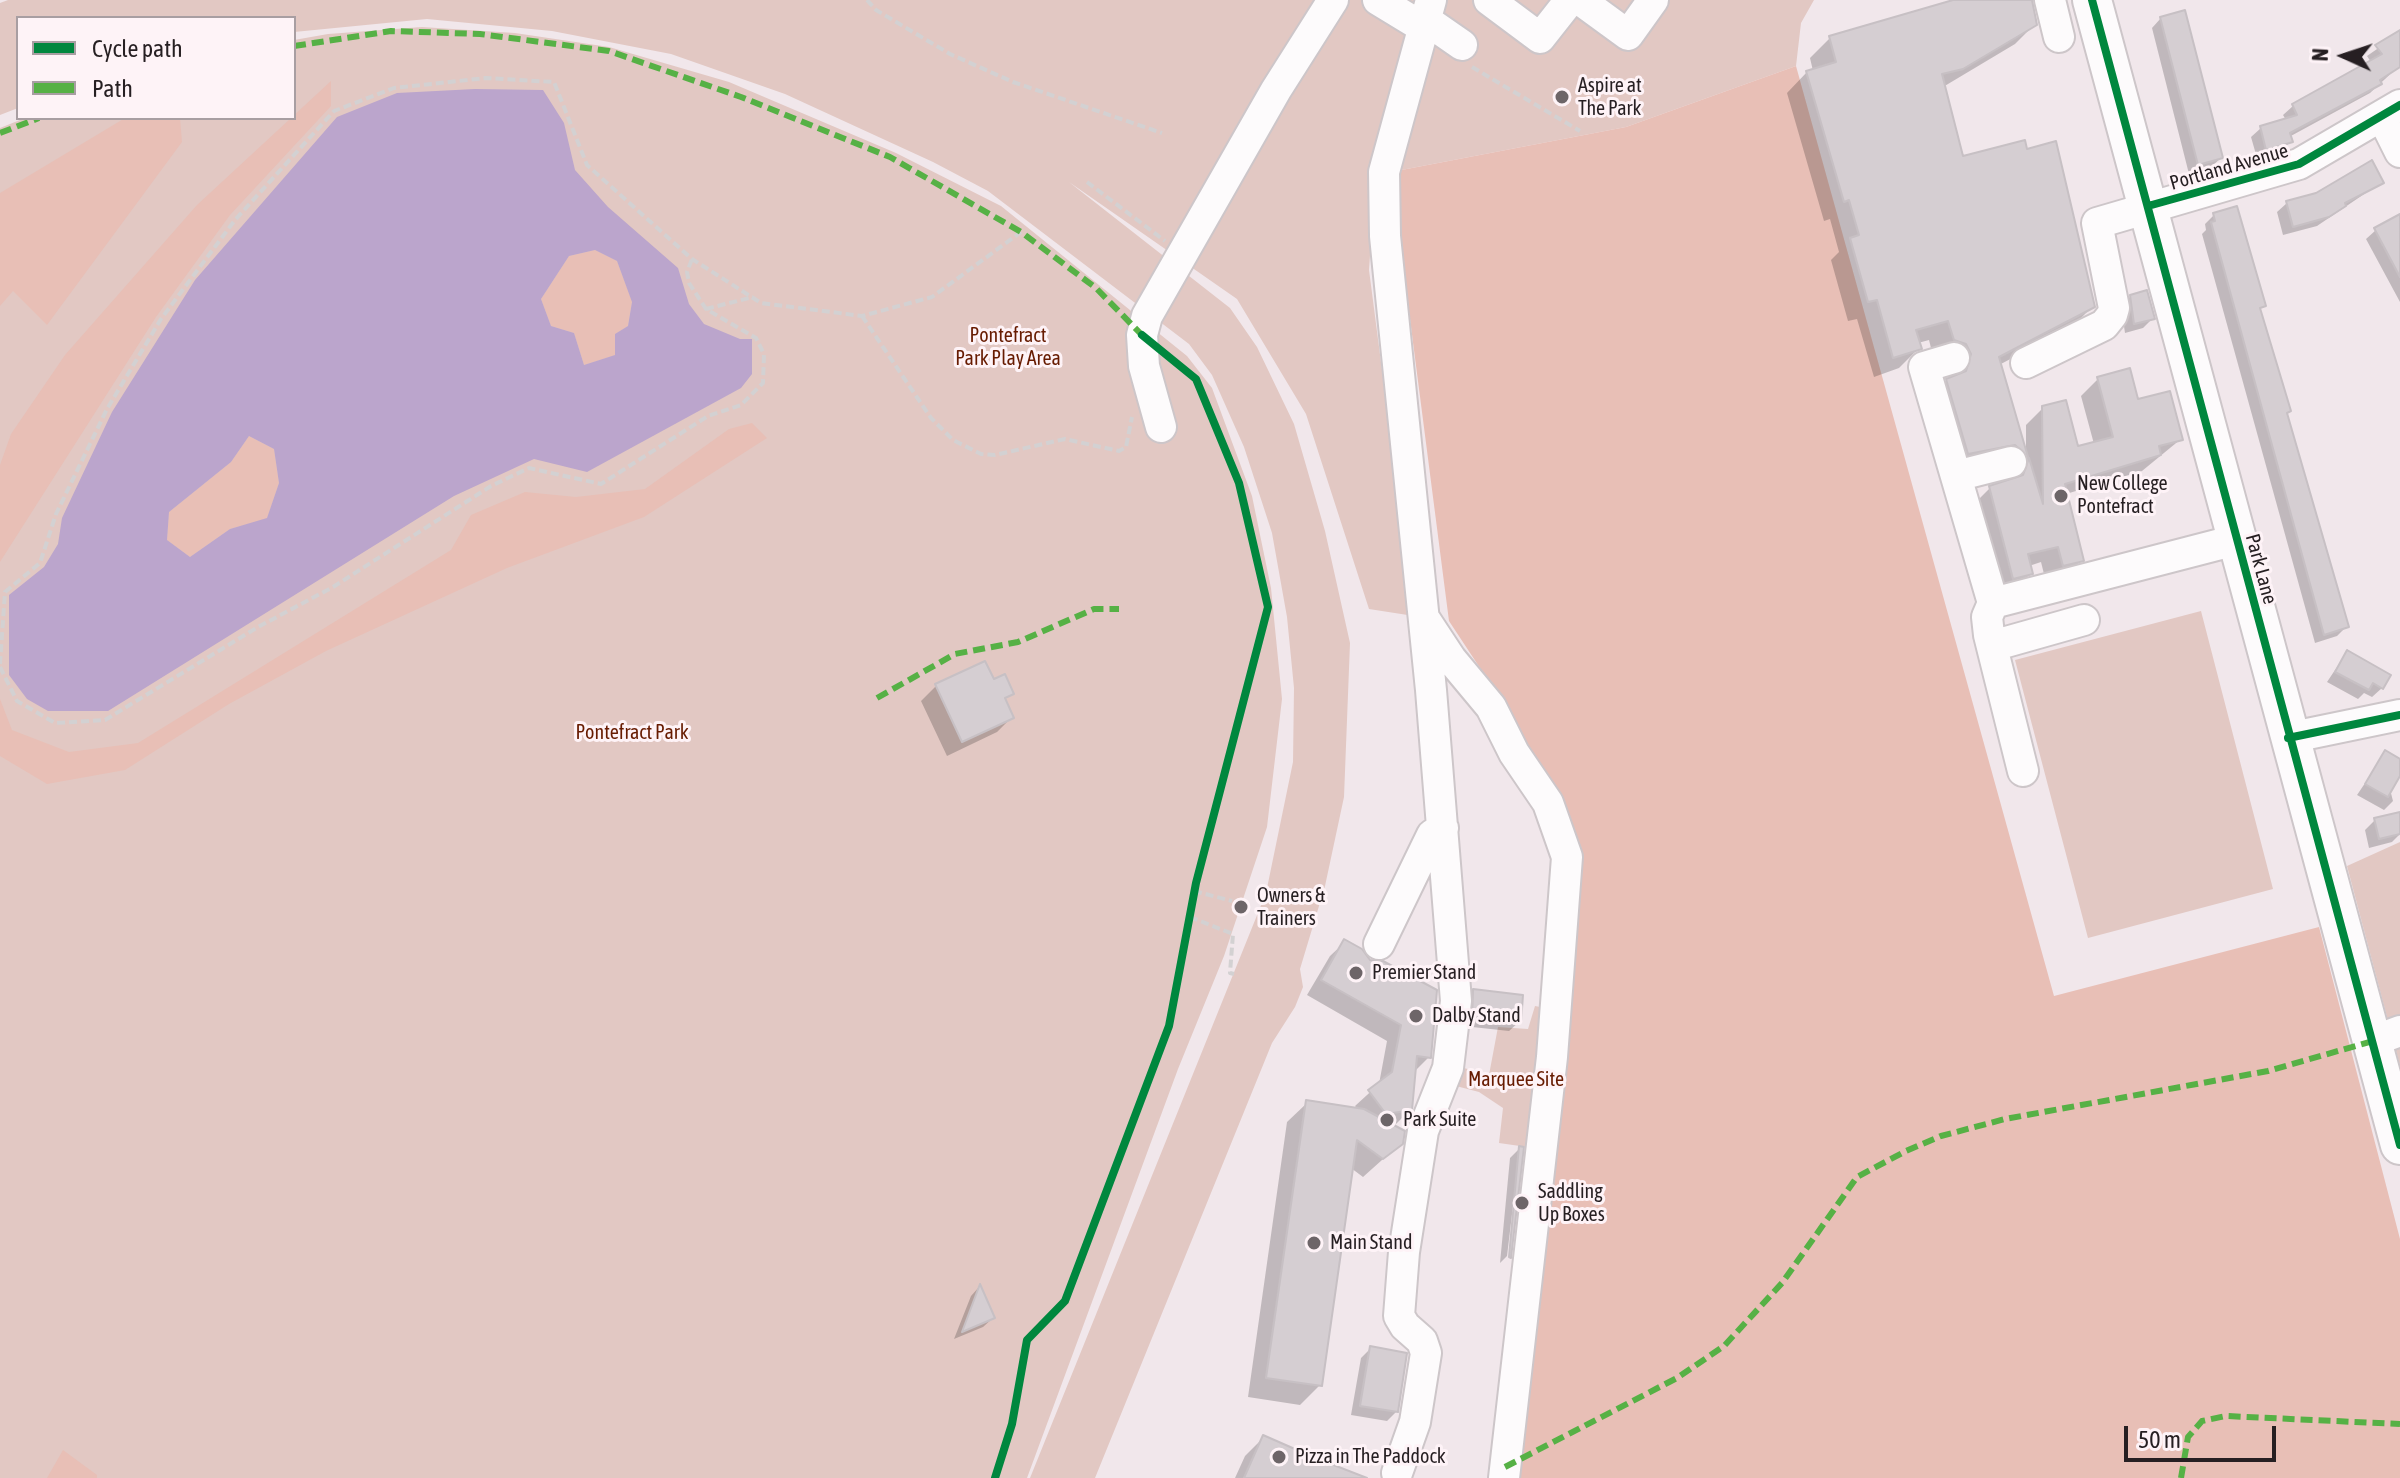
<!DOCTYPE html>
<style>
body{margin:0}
#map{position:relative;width:2400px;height:1478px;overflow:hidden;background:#f1e7eb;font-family:"Asap Condensed",sans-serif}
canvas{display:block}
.legend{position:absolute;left:16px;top:16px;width:280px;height:104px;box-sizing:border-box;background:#fef3f7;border:2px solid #a89ea2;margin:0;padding:10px 14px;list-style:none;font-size:24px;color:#261f22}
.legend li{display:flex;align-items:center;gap:16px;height:40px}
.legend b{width:40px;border:2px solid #a89ea2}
.north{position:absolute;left:2304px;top:16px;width:80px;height:80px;-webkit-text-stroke:6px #fef3f7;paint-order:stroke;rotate:273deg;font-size:22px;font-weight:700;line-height:32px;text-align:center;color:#261f22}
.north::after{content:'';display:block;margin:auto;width:28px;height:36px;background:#261f22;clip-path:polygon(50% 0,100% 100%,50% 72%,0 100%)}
.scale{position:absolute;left:2124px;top:1426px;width:152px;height:36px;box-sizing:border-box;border:4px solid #261f22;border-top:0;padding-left:10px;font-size:24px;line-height:28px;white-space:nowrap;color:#261f22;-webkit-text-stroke:6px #fef3f7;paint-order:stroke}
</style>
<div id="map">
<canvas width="2400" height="1478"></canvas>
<ul class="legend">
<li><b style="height:10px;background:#00873e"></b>Cycle path</li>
<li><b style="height:10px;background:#56b145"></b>Path</li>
</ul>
<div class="north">N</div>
<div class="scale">50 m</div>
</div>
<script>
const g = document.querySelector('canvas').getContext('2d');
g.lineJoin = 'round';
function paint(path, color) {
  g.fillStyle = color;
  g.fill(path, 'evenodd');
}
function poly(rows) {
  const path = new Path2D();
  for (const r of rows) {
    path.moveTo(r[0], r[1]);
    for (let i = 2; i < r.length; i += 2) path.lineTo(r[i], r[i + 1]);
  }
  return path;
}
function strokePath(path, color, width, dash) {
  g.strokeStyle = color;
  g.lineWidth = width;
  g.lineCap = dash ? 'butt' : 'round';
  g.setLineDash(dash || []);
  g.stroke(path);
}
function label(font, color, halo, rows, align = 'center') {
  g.font = font + ' "Asap Condensed",sans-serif';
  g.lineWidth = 6;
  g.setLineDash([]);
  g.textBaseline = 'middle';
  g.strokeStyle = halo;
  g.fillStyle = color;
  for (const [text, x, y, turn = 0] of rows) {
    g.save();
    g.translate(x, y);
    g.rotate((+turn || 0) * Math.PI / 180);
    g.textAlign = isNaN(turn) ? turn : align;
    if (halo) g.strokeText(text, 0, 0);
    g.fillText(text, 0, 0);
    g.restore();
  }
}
paint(poly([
 [8,0,1422,0,1374,198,1369,270,1414,616,1369,609,1306,414,1237,299,1069,182,1230,308,1257,347,1294,424,1325,531,1350,643,1344,797,1325,886,1300,969,1303,987,1295,1007,1272,1043,1095,1478,1030,1478,1266,893,1293,762,1294,688,1287,617,1272,533,1244,447,1212,375,1189,344,988,191,933,162,785,94,671,54,552,31,427,19,294,32,294,18,18,18,18,108,0,115,0,3],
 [1441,0,1814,0,1801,23,1796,66,1626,127,1391,172],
 [422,27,515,33,609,47,729,82,896,153,1001,206,1187,356,1212,388,1252,496,1271,588,1282,699,1267,827,1224,956,1178,1069,1027,1478,0,1478,0,128,25,118,294,118,294,40,328,34],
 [2201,611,2273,889,2088,938,2015,660],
 [2400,842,2400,1066,2347,866],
 [1535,1006,1545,1008,1534,1148,1499,1143,1503,1108,1479,1092,1456,1086,1464,1068,1489,1075,1498,1027,1528,1029]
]), '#e2c8c3');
paint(poly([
 [1796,66,2054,996,2319,927,2400,1239,2400,1478,1517,1478,1565,807,1507,709,1449,621,1391,172,1626,127],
 [331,81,331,106,230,215,156,317,0,562,0,465,11,434,65,355,197,205],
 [125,118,180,118,182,142,47,325,13,291,0,306,0,193],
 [595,250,617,261,632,301,628,326,615,334,616,355,584,365,574,333,551,326,541,299,569,256],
 [752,423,767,438,644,517,507,568,326,651,229,704,125,770,47,784,0,756,0,699,12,730,69,752,138,743,451,550,471,515,525,492,576,497,645,489,729,429],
 [249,436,274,449,279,483,267,519,230,529,190,557,167,540,169,512,231,462],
 [63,1450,97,1475,97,1478,47,1478]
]), '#e8bfb6');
paint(poly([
 [475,89,543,90,564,123,575,170,608,207,678,268,689,304,704,324,740,339,752,339,752,374,741,388,587,472,534,459,454,496,108,711,48,711,27,699,9,675,9,595,44,567,58,544,62,518,112,412,195,280,337,117,397,93],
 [595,250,617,261,632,302,628,326,615,334,615,355,584,365,574,333,551,326,541,299,569,256],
 [249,436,274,449,279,483,267,518,230,529,190,557,167,540,169,512,231,462]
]), '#bba5cc');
paint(poly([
 [1956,0,2031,0,2035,24,2015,44,1943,87,1962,159,2093,306,2073,326,1999,365,2026,453,2026,425,2043,408,2076,449,2094,444,2081,396,2098,379,2137,401,2181,439,2142,471,2066,494,2082,560,2065,577,2046,582,2041,562,2029,566,2031,573,2014,591,1996,595,1973,505,1990,488,2011,481,2026,463,2026,456,2007,475,1948,473,1927,401,1952,375,1946,364,1934,360,1929,340,1918,343,1919,348,1899,368,1874,377,1857,319,1848,321,1831,260,1839,252,1830,219,1824,221,1787,93,1807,72,1813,71,1810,58,1830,38],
 [2161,18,2221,158,2211,167,2189,174,2152,28],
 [2400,33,2399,66,2370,93,2289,137,2290,142,2281,151,2257,158,2251,137,2261,128,2286,120,2283,115,2293,106,2371,62,2367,56],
 [2382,182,2317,226,2283,235,2277,212,2287,203],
 [2214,215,2264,305,2258,311,2347,626,2337,636,2315,643,2202,234,2206,230,2205,224],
 [2400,225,2400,302,2366,239,2376,230],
 [2131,296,2153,318,2143,328,2125,333,2121,306],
 [2347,652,2382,688,2372,697,2364,693,2358,699,2327,682],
 [993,682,1011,693,1004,700,1012,717,997,732,947,756,921,701,936,686],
 [2382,758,2393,801,2384,810,2357,795],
 [2375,820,2400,828,2400,834,2392,842,2369,848,2365,830],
 [1345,942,1429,1057,1413,1073,1410,1110,1393,1127,1401,1143,1363,1177,1351,1168,1320,1385,1300,1405,1248,1397,1287,1122,1307,1103,1358,1110,1355,1106,1379,1084,1387,1041,1307,995,1330,956],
 [1474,991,1519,1022,1509,1031,1463,1026,1464,1001],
 [1520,1148,1507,1256,1500,1263,1510,1158],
 [979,1287,993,1318,983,1327,954,1339,971,1296],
 [1370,1349,1397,1411,1387,1421,1351,1415,1361,1358],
 [1263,1438,1348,1478,1235,1478,1245,1456]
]), '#0003');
const building = poly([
 [1953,0,2032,0,2037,25,1963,69,1942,74,1963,156,2025,140,2027,149,2056,141,2095,307,1999,357,2028,457,2015,445,1968,454,1946,379,1966,371,1971,354,1966,344,1954,340,1948,321,1916,330,1922,349,1893,358,1877,300,1868,302,1850,238,1859,235,1849,200,1844,202,1806,71,1836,62,1829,36,1953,0],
 [2185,10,2223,158,2198,165,2160,17,2185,10],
 [2400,30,2400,67,2380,80,2382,84,2290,133,2293,142,2266,150,2260,126,2297,115,2292,104,2382,54,2375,45,2400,30],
 [2372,160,2384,183,2345,203,2346,206,2329,217,2293,227,2286,201,2316,193,2372,160],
 [2237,206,2266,306,2260,308,2291,411,2287,413,2349,627,2324,635,2211,222,2215,221,2213,213,2237,206],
 [2400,214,2400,277,2374,228,2400,214],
 [2147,290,2155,319,2134,324,2130,295,2147,290],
 [2130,368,2138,399,2170,391,2183,440,2159,446,2161,455,2065,484,2084,561,2063,566,2058,547,2028,554,2033,574,2013,579,1989,486,2023,475,2029,458,2043,504,2042,406,2066,400,2078,446,2113,437,2097,377,2130,368],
 [2347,650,2391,675,2383,689,2373,683,2369,690,2335,672,2347,650],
 [985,661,994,679,1005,674,1014,694,1005,698,1014,718,962,742,935,684,985,661],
 [2385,750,2400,759,2400,776,2388,797,2365,784,2385,750],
 [2400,812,2400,834,2379,839,2374,818,2400,812],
 [1344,939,1362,949,1370,960,1383,961,1437,990,1431,1058,1417,1056,1412,1110,1386,1114,1368,1090,1392,1072,1401,1025,1321,980,1344,939],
 [1473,989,1523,995,1521,1023,1472,1017,1473,989],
 [1306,1100,1364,1109,1405,1131,1403,1144,1383,1159,1357,1140,1322,1386,1266,1378,1306,1100],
 [1519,1146,1524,1147,1511,1258,1509,1257,1519,1146],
 [980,1284,995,1318,962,1332,980,1284],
 [1370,1346,1407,1353,1398,1412,1360,1406,1370,1346],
 [1263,1435,1313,1457,1367,1478,1244,1478,1263,1435]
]);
paint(building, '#d5ced2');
strokePath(building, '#c7c0c4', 2);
const minor = poly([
 [1378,0,1424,28],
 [1489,0,1540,38,1570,0],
 [1580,0,1628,35,1653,0],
 [2050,0,2059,37],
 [1426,20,1462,45],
 [2382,116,2400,152],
 [1954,358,1924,367,1993,603,2236,540],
 [2026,363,2104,325,2112,315,2114,308,2097,223,2299,164,2400,105],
 [1161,427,1144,366,1142,335,1147,316,1276,90,1333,0],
 [1956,476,2011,462],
 [1993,603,1987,617,1989,635,2023,771],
 [1426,621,1451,659,1491,707,1514,753,1548,803,1567,857,1552,1057,1504,1478],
 [1992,646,2084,620],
 [2288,738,2400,715],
 [1379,944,1432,835,1443,828],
 [2373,1041,2400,1031],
 [1397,1473,1415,1422,1426,1353,1422,1341,1405,1326,1399,1316,1404,1252,1423,1131,1448,1068,1456,1001,1431,690,1385,236,1384,172,1431,0]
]);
const major = poly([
 [2092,0,2400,1145]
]);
strokePath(minor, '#cdc6c9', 34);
strokePath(major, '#cdc6c9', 42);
strokePath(poly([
 [867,0,876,10,950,54,1013,82,1162,133],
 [1472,67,1580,131],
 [1087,182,1165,241],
 [706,309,753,297],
 [862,316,931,418,953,440,981,454,995,455,1065,439,1119,451,1126,447,1132,417],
 [0,664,5,592,40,563,56,514,107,409,161,319,235,220,334,111,394,88,486,78,554,82,587,165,692,259,761,303,862,316,932,297,1021,232],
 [0,667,17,701,55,723,105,720,258,627,333,587,491,486,529,468,601,484,708,416,741,405,763,383,764,354,756,338,706,309,689,283,687,272,692,259],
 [1194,891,1232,901],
 [1190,917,1233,934,1230,973,1234,974]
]), '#d3d1d2', 4, [8, 4]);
strokePath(minor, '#fdfbfc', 30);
strokePath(major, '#fdfbfc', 38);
strokePath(poly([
 [294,46,391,31,480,34,609,51,741,97,890,157,1021,232,1096,288,1142,335],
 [0,133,39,118],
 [877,698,955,654,1018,642,1094,609,1119,609],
 [1505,1467,1677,1378,1724,1346,1782,1283,1857,1177,1906,1151,1941,1136,2005,1119,2268,1071,2373,1041],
 [2181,1478,2188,1437,2202,1421,2226,1416,2400,1424]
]), '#56b145', 6, [12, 6]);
strokePath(poly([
 [2092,0,2400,1145],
 [2148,206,2299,164,2400,105],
 [2288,738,2400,715],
 [995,1478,1012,1424,1027,1340,1065,1301,1169,1026,1196,883,1268,607,1239,483,1196,379,1142,335]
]), '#00873e', 8);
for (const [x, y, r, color] of [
 [1562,97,8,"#6d6568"],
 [2061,496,8,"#6d6568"],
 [1241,907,8,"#6d6568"],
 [1356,973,8,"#6d6568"],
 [1416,1016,8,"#6d6568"],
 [1387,1120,8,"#6d6568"],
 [1522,1203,8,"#6d6568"],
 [1314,1243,8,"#6d6568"],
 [1279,1457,8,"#6d6568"]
]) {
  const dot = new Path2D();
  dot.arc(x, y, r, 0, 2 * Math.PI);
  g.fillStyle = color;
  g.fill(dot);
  strokePath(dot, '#fef3f7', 3);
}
label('20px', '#261f22', '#fef3f7', [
 ["Aspire at",1578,86],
 ["The Park",1578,109],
 ["New College",2077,484],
 ["Pontefract",2077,507],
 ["Owners &",1257,896],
 ["Trainers",1257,919],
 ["Premier Stand",1372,973],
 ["Dalby Stand",1432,1016],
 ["Park Suite",1403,1120],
 ["Saddling",1538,1192],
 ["Up Boxes",1538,1215],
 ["Main Stand",1330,1243],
 ["Pizza in The Paddock",1295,1457]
], 'left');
label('20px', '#261f22', '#fef3f7', [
 ["Portland Avenue",2229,167,-16],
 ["Park Lane",2261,569,75]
]);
label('20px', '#671b01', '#fef3f7', [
 ["Pontefract",1008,336],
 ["Park Play Area",1008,359],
 ["Pontefract Park",632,733],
 ["Marquee Site",1516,1080]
]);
</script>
